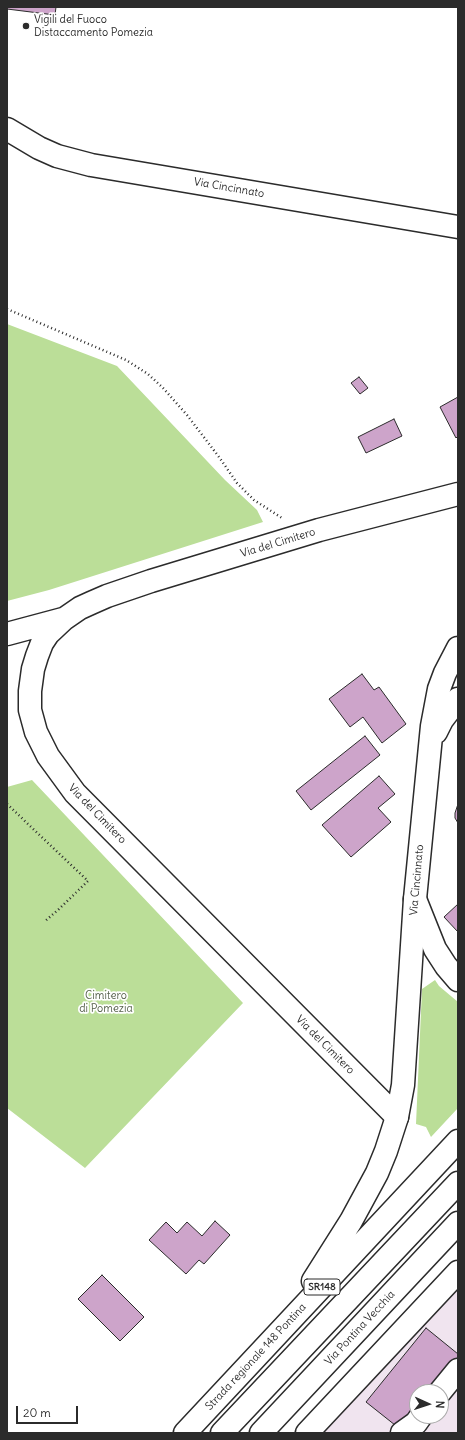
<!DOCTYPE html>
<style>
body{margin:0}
#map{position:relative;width:465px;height:1440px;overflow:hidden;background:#fff;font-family:Delius,sans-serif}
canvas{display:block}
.frame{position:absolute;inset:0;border:8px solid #2b2b2b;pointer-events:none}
.north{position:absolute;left:409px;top:1384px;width:40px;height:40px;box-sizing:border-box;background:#fff;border:1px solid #aaa;border-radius:50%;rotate:93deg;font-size:11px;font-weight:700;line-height:16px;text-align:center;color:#2b2b2b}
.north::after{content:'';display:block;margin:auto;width:14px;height:18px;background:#2b2b2b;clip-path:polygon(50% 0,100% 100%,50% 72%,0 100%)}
.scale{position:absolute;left:16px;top:1406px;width:62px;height:18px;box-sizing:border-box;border:2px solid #2b2b2b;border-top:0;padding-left:5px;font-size:12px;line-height:14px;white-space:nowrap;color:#2b2b2b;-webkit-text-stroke:3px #fff;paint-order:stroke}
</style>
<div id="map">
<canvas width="465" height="1440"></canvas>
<div class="frame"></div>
<div class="north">N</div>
<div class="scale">20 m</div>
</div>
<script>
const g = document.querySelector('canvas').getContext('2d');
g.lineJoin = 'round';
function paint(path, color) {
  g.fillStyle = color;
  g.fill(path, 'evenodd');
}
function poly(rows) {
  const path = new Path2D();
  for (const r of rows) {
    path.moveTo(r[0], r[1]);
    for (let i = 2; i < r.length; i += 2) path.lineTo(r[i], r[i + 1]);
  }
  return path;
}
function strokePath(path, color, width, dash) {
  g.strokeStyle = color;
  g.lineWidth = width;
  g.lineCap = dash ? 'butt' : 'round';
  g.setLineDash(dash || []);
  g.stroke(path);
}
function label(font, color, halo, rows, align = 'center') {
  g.font = font + ' Delius,sans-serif';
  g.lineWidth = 3.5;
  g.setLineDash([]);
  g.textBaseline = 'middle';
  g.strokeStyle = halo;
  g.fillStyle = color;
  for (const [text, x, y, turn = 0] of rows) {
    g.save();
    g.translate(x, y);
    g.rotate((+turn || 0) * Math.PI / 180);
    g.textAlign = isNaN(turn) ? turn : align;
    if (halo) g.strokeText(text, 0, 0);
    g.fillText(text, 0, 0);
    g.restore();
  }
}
paint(poly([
 [458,1266,458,1433,298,1433],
 [417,1392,441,1392,441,1416,417,1416]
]), '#f0e4ef');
paint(poly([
 [7,324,117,366,225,480,257,510,263,522,49,590,7,601],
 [32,780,243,1003,85,1168,7,1108,7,787],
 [435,980,439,986,458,1002,458,1108,431,1137,426,1127,416,1124,422,989]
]), '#bbde98');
const building = poly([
 [7,7,56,7,55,15,7,9,7,7],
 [359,377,368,388,360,394,351,383,359,377],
 [458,397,458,436,456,438,440,407,458,397],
 [394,419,402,436,366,453,358,437,394,419],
 [362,674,374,690,379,687,406,724,382,743,363,717,350,727,329,699,362,674],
 [365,736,380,755,311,810,296,791,365,736],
 [379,776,395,794,378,808,391,822,351,857,322,825,379,776],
 [458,804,458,823,455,818,455,813,458,804],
 [458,904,458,932,444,917,458,904],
 [215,1221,230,1235,204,1264,199,1260,186,1274,149,1240,166,1222,177,1233,187,1222,202,1236,215,1221],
 [102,1275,144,1317,120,1341,78,1299,102,1275],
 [426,1328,458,1354,458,1357,430,1392,417,1392,417,1408,400,1429,366,1402,426,1328]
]);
paint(building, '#cda4ca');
strokePath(building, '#2b2b2b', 1);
const minor = poly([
 [7,129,39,148,57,156,91,165,458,227],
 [7,634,63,619],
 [436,732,442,720,458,699],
 [397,1117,75,793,48,756,36,732,30,710,30,691,33,669,37,656,42,643,48,634,64,619,80,608,91,603,107,596,151,581,319,530,458,494],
 [397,1117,403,1085,415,899,432,726,439,689,445,673,458,648],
 [440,1392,458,1370],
 [261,1433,458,1223],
 [307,1433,458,1272],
 [402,1433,416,1423,421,1416]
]);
const highway = poly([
 [415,899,435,949,446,966,458,980],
 [313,1281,351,1221,377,1173,386,1151,397,1117],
 [185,1433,458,1141],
 [222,1433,458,1183]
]);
strokePath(minor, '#2b2b2b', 25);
strokePath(highway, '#2b2b2b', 25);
strokePath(poly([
 [7,309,126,360,148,374,163,388,187,415,219,457,237,483,254,500,282,518],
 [7,804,88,881,59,909,44,922]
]), '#2b2b2b', 2.5, [1, 3]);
strokePath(minor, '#fff', 22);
strokePath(highway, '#fff', 22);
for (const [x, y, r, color] of [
 [26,26,4,"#2b2b2b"]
]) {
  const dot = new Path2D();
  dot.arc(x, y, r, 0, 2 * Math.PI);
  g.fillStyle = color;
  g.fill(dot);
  strokePath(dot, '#fff', 1.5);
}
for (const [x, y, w] of [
 [322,1287,36]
]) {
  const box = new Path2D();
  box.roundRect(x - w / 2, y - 8, w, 16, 3);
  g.fillStyle = '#fff';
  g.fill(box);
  strokePath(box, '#2b2b2b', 1);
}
label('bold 10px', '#2b2b2b', null, [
 ["SR148",322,1287]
]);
label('11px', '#2b2b2b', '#fff', [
 ["Vigili del Fuoco",34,20],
 ["Distaccamento Pomezia",34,33]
], 'left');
label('11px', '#2b2b2b', '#fff', [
 ["Via Cincinnato",229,188,10],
 ["Via del Cimitero",278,543,-17],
 ["Via del Cimitero",97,814,46],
 ["Via Cincinnato",417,880,-85],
 ["Via del Cimitero",325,1045,45],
 ["Via Pontina Vecchia",360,1328,-47],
 ["Strada regionale 148 Pontina",256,1357,-47]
]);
label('11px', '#56614c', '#fff', [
 ["Cimitero",106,996],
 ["di Pomezia",106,1009]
]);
</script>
